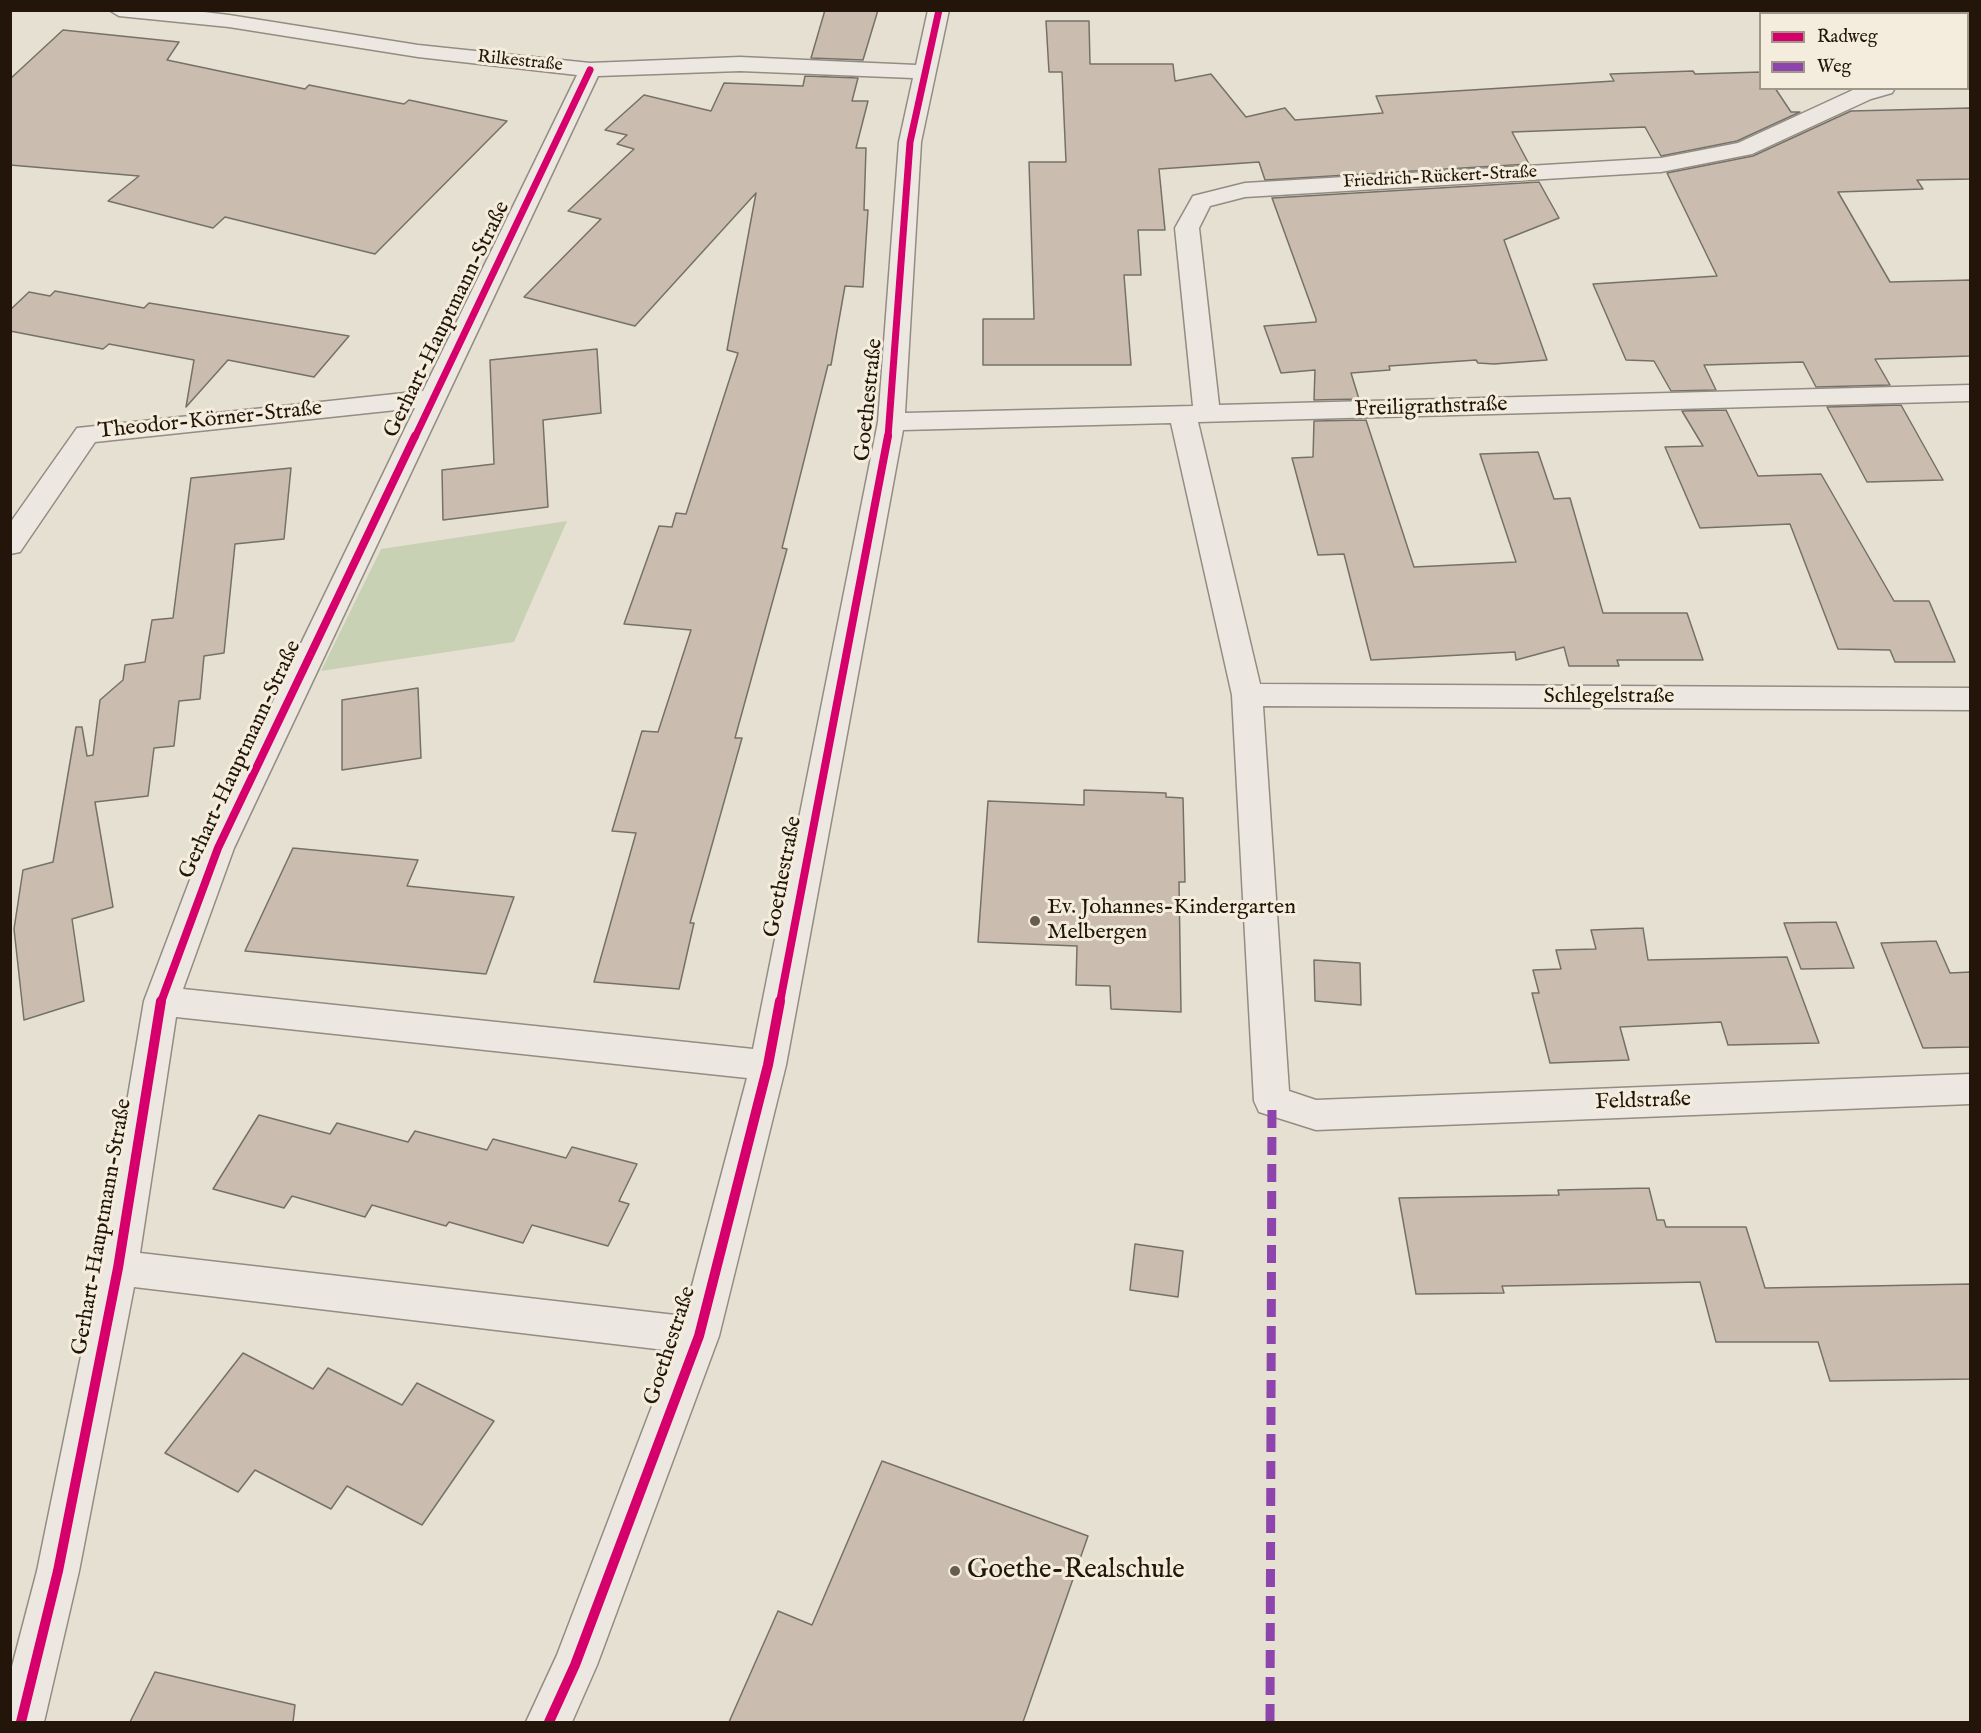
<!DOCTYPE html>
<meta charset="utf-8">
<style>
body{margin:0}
#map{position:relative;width:1981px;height:1733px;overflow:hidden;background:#e6e0d2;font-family:"IM FELL English",serif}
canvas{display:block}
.frame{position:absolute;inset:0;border:12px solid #23150a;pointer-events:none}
.legend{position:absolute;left:1759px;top:12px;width:210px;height:78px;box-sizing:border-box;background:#f4eddd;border:2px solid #a09789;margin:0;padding:8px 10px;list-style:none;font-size:18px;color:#23150a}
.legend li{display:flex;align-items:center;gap:12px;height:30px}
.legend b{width:30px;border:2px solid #a09789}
</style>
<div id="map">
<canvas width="1981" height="1733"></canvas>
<div class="frame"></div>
<ul class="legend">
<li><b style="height:8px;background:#d6006c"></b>Radweg</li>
<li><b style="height:8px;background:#8e44ad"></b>Weg</li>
</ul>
</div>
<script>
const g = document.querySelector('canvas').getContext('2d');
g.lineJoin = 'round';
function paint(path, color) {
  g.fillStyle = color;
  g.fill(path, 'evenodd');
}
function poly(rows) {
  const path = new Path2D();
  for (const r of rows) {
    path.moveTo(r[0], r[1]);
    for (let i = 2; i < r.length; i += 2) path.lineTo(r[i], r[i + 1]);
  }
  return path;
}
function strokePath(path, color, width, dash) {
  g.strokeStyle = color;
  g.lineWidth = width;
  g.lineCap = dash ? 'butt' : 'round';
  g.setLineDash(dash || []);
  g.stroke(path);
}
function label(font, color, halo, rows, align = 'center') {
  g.font = font + ' "IM FELL English",serif';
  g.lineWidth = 6;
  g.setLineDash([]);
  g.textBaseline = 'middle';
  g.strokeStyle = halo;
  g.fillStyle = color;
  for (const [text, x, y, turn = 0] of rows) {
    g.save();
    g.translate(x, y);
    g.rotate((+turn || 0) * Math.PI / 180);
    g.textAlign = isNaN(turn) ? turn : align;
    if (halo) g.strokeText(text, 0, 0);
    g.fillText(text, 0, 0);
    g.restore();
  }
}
paint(poly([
 [567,521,514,642,321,671,381,549]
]), '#c9d1b4');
const building = poly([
 [825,10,878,10,863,60,811,58,825,10],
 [1046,21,1089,21,1090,64,1173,64,1175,81,1211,74,1246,117,1285,108,1295,120,1383,113,1376,96,1614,81,1610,74,1693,71,1695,74,1761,72,1761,88,1775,88,1791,112,1800,112,1737,141,1661,156,1645,127,1512,132,1529,164,1265,180,1259,162,1159,169,1165,230,1138,230,1141,275,1124,275,1131,365,983,365,983,319,1034,319,1029,162,1066,162,1062,72,1049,72,1046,21],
 [63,30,179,42,167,60,305,89,309,85,404,104,409,100,507,121,375,254,225,217,213,228,108,201,139,176,10,165,10,79,63,30],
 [805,76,858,78,852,101,868,101,856,148,866,148,864,210,868,210,863,287,845,286,831,365,828,365,782,548,787,549,735,738,742,738,690,923,694,923,679,989,594,982,636,833,612,831,642,731,658,732,691,630,624,624,659,526,672,527,676,513,686,514,738,353,727,350,756,193,635,326,524,297,601,219,568,211,634,149,617,144,627,135,605,130,644,95,711,111,724,83,803,86,805,76],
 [1971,108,1971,179,1917,180,1923,189,1838,192,1890,282,1971,280,1971,356,1875,359,1890,385,1816,387,1803,362,1704,365,1716,390,1671,391,1654,361,1626,360,1593,284,1717,276,1667,173,1753,156,1851,111,1971,108],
 [1539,182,1559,218,1504,240,1547,360,1494,364,1478,363,1476,360,1389,366,1390,370,1351,373,1359,399,1314,400,1315,370,1281,373,1264,326,1316,322,1316,319,1272,198,1539,182],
 [55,291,144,308,149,303,349,336,314,377,228,360,186,407,194,360,109,344,103,349,10,331,10,310,29,292,50,296,55,291],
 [597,349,601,413,543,420,548,507,443,520,442,470,494,464,490,360,597,349],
 [1901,405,1943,480,1867,482,1827,407,1901,405],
 [1726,410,1758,476,1821,474,1894,601,1929,601,1955,662,1895,662,1890,650,1838,649,1790,524,1700,528,1665,447,1703,446,1682,411,1726,410],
 [1366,420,1414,567,1516,562,1480,454,1538,452,1554,499,1570,498,1603,613,1687,613,1703,660,1617,660,1619,666,1569,666,1564,647,1516,660,1515,652,1371,660,1344,554,1318,555,1292,458,1313,457,1314,421,1366,420],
 [291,468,284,539,235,544,224,653,204,656,200,699,179,701,174,746,154,748,148,796,95,802,113,907,72,919,84,1001,24,1020,14,929,23,870,53,862,76,727,82,727,87,756,93,755,100,700,123,680,125,665,145,662,152,620,173,618,191,478,291,468],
 [418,688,421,758,342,770,342,700,418,688],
 [1084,790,1166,793,1166,797,1183,798,1185,882,1179,882,1181,1012,1111,1009,1110,986,1076,985,1077,946,978,942,988,801,1084,805,1084,790],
 [293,848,418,860,407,886,514,897,486,974,245,951,293,848],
 [1836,922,1854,968,1801,969,1784,923,1836,922],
 [1643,928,1648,960,1787,957,1819,1043,1728,1045,1721,1022,1620,1027,1629,1060,1550,1063,1532,993,1539,993,1533,970,1561,969,1556,950,1596,949,1591,930,1643,928],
 [1936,941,1950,973,1971,972,1971,1047,1923,1048,1881,943,1936,941],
 [1314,960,1360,963,1361,1005,1315,1001,1314,960],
 [259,1115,330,1134,337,1123,408,1142,415,1131,487,1150,493,1139,566,1158,572,1147,637,1164,619,1201,629,1204,608,1246,532,1225,523,1243,449,1222,446,1226,372,1205,365,1217,292,1196,284,1208,213,1189,259,1115],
 [1649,1188,1657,1220,1664,1220,1666,1227,1746,1227,1765,1288,1971,1284,1971,1379,1830,1381,1818,1342,1716,1342,1700,1282,1502,1286,1504,1293,1416,1294,1399,1198,1559,1195,1558,1190,1649,1188],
 [1135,1244,1183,1251,1178,1297,1130,1290,1135,1244],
 [243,1353,313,1389,328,1368,402,1405,417,1383,494,1421,422,1525,347,1486,331,1509,255,1470,238,1492,165,1453,243,1353],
 [882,1461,1088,1536,1023,1722,729,1722,778,1611,812,1625,882,1461],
 [155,1672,295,1705,293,1722,130,1722,155,1672]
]);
paint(building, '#cabdb0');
strokePath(building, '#767168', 1.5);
const minor = poly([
 [109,10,187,10,229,15,418,45,590,63,740,57,916,65,928,10,949,10,921,142,905,413,1193,406,1175,228,1193,196,1245,183,1661,158,1738,143,1855,89,1895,88,1892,93,1871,99,1752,154,1661,172,1245,197,1210,206,1199,228,1219,405,1970,385,1970,401,1198,422,1260,684,1970,688,1970,710,1263,706,1289,1091,1316,1100,1970,1074,1970,1104,1316,1130,1259,1112,1254,1101,1232,695,1171,423,903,430,786,1065,719,1336,597,1665,572,1722,526,1722,557,1655,673,1351,134,1287,79,1571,44,1722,10,1722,10,1674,37,1571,99,1268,144,1001,202,848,415,408,95,442,20,552,10,554,10,523,77,428,423,391,577,75,418,57,229,27,119,16,109,10],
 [740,71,913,78,899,142,878,422,753,1049,183,989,234,848,598,76,740,71],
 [176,1017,747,1078,684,1316,140,1253,176,1017],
 [1968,60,1970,61,1970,74,1968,73,1968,60]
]);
strokePath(minor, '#928c83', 3);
paint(minor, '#ece8e1');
strokePath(poly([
 [1270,1722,1272,1101]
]), '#8e44ad', 9, [18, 9]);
strokePath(poly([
 [415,437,590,70],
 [888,437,910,142,939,10]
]), '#d6006c', 7);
strokePath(poly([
 [161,1002,218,848,415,436],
 [780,1002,888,436]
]), '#d6006c', 8);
strokePath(poly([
 [21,1722,58,1571,118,1268,161,1001],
 [549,1722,575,1665,699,1336,768,1065,780,1001]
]), '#d6006c', 10);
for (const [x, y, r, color] of [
 [1035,921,6,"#675c50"],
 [955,1571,6,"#675c50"]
]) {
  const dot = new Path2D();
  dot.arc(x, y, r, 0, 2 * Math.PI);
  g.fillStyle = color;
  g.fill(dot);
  strokePath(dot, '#f4eddd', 2);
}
label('18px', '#23150a', '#f4eddd', [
 ["Rilkestraße",520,62,6],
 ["Friedrich-Rückert-Straße",1440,178,-3]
]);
label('22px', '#23150a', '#f4eddd', [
 ["Gerhart-Hauptmann-Straße",448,320,-64],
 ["Goethestraße",870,400,-84],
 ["Freiligrathstraße",1431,408,-2],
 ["Theodor-Körner-Straße",210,421,-6],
 ["Schlegelstraße",1609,697],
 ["Gerhart-Hauptmann-Straße",241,760,-65],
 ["Goethestraße",784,877,-79],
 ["Feldstraße",1643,1102,-2],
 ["Gerhart-Hauptmann-Straße",103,1227,-80],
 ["Goethestraße",671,1346,-72]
]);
label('22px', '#23150a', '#f4eddd', [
 ["Ev. Johannes-Kindergarten",1047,908],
 ["Melbergen",1047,933]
], 'left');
label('27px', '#23150a', '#f4eddd', [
 ["Goethe-Realschule",967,1571]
], 'left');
</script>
